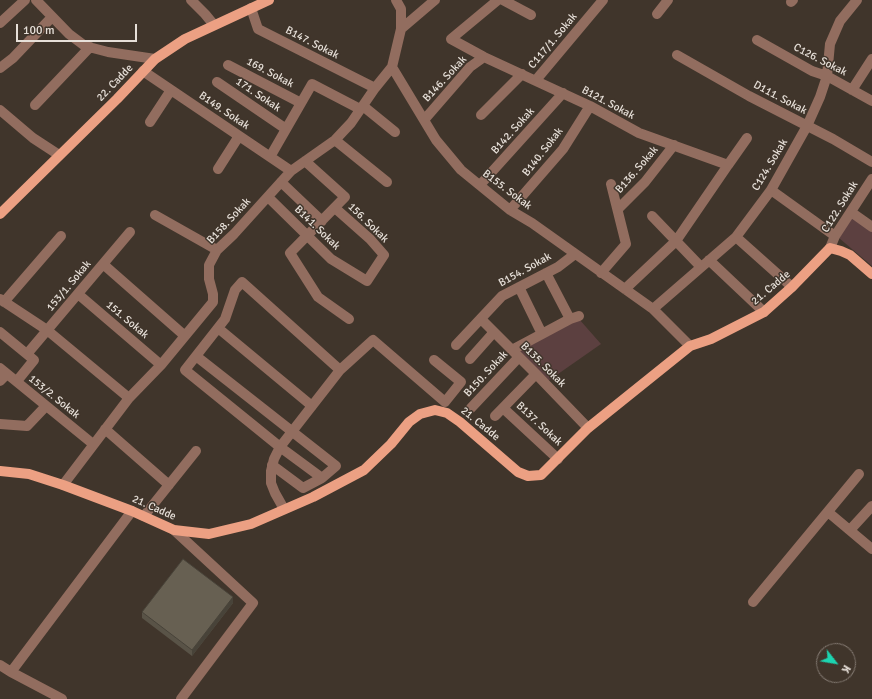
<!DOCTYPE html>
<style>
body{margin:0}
#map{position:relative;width:872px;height:699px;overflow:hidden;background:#40352b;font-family:Signika,sans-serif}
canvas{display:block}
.north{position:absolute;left:816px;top:643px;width:40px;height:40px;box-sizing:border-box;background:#40352b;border:1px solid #837971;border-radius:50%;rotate:121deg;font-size:11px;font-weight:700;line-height:16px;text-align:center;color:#e7e0d9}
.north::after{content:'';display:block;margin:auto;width:14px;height:18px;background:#1cd5b1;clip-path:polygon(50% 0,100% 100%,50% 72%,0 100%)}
.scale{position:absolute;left:16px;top:24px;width:121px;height:18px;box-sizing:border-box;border:2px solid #e7e0d9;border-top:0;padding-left:5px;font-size:12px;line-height:14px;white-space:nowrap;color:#e7e0d9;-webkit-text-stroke:3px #40352b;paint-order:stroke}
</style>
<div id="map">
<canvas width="872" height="699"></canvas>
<div class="north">K</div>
<div class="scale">100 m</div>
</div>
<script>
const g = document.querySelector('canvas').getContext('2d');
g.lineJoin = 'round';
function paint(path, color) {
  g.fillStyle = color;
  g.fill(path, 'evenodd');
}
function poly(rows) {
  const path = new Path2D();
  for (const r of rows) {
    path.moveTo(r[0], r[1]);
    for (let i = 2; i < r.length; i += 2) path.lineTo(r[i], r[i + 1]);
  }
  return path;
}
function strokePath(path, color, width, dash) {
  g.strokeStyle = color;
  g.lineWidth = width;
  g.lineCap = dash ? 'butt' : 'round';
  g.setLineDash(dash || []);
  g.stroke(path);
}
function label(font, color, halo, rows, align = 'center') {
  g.font = font + ' Signika,sans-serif';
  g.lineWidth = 3;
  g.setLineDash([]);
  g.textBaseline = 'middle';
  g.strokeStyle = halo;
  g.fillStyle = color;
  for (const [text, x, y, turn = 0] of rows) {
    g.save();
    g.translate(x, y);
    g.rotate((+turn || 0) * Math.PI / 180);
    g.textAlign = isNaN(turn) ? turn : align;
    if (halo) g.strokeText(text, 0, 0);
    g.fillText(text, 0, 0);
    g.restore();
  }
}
paint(poly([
 [852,217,872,231,872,266,839,238],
 [579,319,601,344,548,381,519,350]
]), '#5c4040');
strokePath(poly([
 [36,0,69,34,85,46,108,52,155,59],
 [191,0,205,14,214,25],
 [396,0,401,9,401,29,392,67,436,140,461,170,510,210,532,223,653,309,690,346],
 [498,0,451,39,484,57,590,106,639,133,728,165,747,138],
 [503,0,531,15],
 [791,2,793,0],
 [251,8,258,29,375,88],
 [657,14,668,0],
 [0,23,25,0],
 [401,29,435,0],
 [757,40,812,71,827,76,872,101],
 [677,55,749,96,833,139,872,162],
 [228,65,301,103],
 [0,68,13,58,52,17],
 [143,71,291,171],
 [536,80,603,0],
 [217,82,286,129],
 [852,90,872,59],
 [35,105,90,47],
 [363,106,395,132],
 [0,110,33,138,59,155],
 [481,115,522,74],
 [424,120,470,67,484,57],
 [150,122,171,90],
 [335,140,387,182],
 [270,157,312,84,360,109],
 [305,161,345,197,290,253,318,297,349,319],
 [218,169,239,136],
 [281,182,322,221],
 [480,185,563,93],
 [771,190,835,236],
 [268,197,331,259,367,281,384,255,370,239,335,208],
 [618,209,645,182,674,145],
 [510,210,563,149,590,106],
 [851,212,872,227],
 [155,215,217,250],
 [652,216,701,267],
 [736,237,792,287],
 [830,248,835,236,872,179],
 [709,260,764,312],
 [103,264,185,336],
 [546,273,570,319],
 [601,273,626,244,611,184],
 [519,287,542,334],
 [625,289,676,241,728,165],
 [78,294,161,365],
 [0,299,47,330,129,398],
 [4,302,61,236],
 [653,309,736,237,771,190,807,126,820,97,827,76,830,44,840,21,857,0],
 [481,319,536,374,588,428],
 [218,328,312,406],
 [0,332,34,360,17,381],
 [456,345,502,296,558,267,575,254],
 [512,350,570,319,579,316],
 [27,354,130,232],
 [196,356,336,466,322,478,303,488,272,465],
 [470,359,494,332],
 [0,368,93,444],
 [0,381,7,374],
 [471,408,519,357],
 [503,408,558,459],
 [495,416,536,374],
 [0,424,27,426,46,406],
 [105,429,169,485],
 [322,478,280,447,185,370,225,319,235,290,242,282,340,370],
 [63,485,129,398,161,365,213,302,213,294,209,279,209,265,217,250,234,234,291,171,335,140,351,123,375,88,392,67],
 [284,509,275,493,271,483,271,471,274,459,280,447,340,370,373,340,445,402,461,382,434,360],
 [828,512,872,549],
 [144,516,196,451],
 [174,530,253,603,181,699],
 [850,530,872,506],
 [753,602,859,474],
 [0,665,11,672,62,699],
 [11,672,132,511]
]), '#926d5f', 10);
strokePath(poly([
 [0,214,117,99,155,59,185,39,269,0],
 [0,471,29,474,63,485,132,511,174,530,209,534,251,524,313,497,364,470,391,444,409,422,420,414,435,410,447,413,460,422,518,472,528,476,541,475,588,428,690,346,711,339,764,312,792,287,830,248,841,251,850,255,872,274]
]), '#eca083', 10);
paint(poly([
 [233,603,192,656,142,618,142,612]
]), '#595347');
paint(poly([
 [233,597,233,603,192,656,192,650]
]), '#484339');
const building = poly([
 [183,559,233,597,192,650,142,612,183,559]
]);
paint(building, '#676052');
strokePath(building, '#484339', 1);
label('11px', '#e7e0d9', '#40352b', [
 ["C117/1. Sokak",553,41,-50],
 ["B147. Sokak",312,43,27],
 ["C126. Sokak",820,60,27],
 ["169. Sokak",270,73,28],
 ["B146. Sokak",445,79,-47],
 ["22. Cadde",115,83,-46],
 ["171. Sokak",258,95,34],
 ["D111. Sokak",780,98,28],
 ["B121. Sokak",608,103,28],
 ["B149. Sokak",224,111,34],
 ["B142. Sokak",513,131,-48],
 ["B140. Sokak",543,152,-52],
 ["C124. Sokak",770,165,-59],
 ["B136. Sokak",637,170,-49],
 ["B155. Sokak",507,190,37],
 ["C122. Sokak",840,207,-58],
 ["B158. Sokak",229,221,-47],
 ["156. Sokak",368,223,44],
 ["B141. Sokak",317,228,44],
 ["B154. Sokak",525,270,-29],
 ["153/1. Sokak",69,286,-50],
 ["21. Cadde",771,288,-40],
 ["151. Sokak",127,320,40],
 ["B135. Sokak",543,365,45],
 ["B150. Sokak",486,374,-47],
 ["153/2. Sokak",54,397,39],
 ["21. Cadde",480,424,39],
 ["B137. Sokak",539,424,43],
 ["21. Cadde",154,508,24]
]);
</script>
